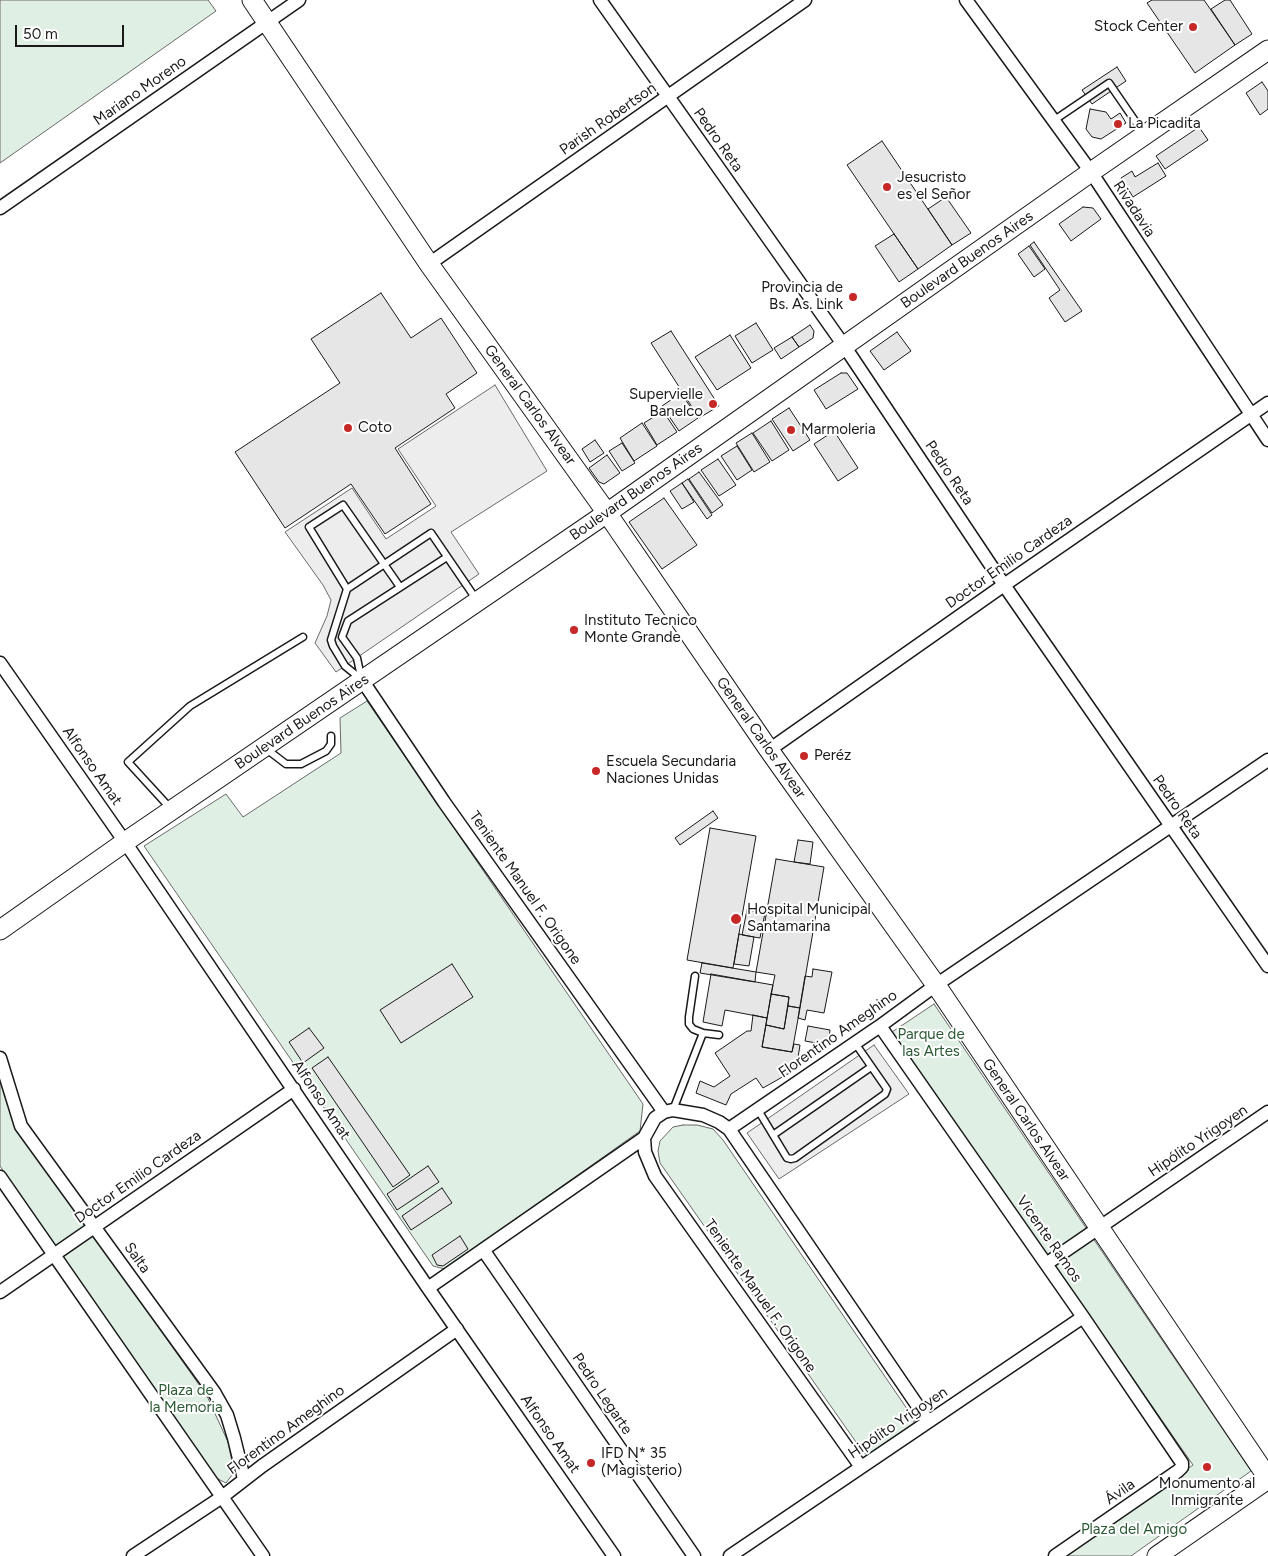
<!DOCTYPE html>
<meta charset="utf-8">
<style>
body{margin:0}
#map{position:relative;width:1268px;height:1556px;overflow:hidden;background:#fff;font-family:Figtree,sans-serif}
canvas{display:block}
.scale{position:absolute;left:15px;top:25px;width:109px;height:22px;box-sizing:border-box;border:2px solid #1a1a1a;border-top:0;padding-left:6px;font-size:15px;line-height:18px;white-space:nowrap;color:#1a1a1a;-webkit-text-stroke:4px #fff;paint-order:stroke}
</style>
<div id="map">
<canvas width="1268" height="1556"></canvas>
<div class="scale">50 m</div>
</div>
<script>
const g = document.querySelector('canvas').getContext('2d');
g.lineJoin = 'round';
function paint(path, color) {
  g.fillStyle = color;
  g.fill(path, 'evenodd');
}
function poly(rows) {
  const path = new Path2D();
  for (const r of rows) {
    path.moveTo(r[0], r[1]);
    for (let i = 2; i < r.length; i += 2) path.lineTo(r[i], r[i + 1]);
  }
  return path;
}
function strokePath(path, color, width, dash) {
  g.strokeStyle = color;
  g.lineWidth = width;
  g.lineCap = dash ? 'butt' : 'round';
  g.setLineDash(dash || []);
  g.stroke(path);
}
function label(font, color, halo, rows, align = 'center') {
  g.font = font + ' Figtree,sans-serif';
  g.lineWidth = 4;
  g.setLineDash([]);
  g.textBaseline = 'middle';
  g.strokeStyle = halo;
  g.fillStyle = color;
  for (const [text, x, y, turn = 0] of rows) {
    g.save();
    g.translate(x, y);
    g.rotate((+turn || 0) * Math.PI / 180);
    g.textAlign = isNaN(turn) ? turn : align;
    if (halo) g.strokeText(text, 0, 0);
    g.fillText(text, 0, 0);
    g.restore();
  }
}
const green = poly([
 [0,0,208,0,216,11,0,163,0,0],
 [367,701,643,1104,640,1131,445,1269,433,1266,144,846,226,794,243,817,341,753,340,718,367,701],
 [934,1004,1251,1471,1131,1556,1064,1556,1193,1465,892,1032,934,1004],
 [0,1072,18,1129,207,1396,228,1442,233,1467,232,1475,226,1483,216,1478,0,1166,0,1072],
 [683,1125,697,1125,713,1129,723,1140,914,1419,914,1423,872,1454,867,1455,863,1452,660,1163,658,1151,660,1141,673,1127,683,1125]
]);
paint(green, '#e0efe3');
strokePath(green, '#6a6a6a', 1);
const parking = poly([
 [495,385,547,471,451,532,479,574,336,672,315,643,327,616,331,600,323,585,285,532,352,488,386,539,436,506,398,449,495,385],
 [874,1045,909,1094,779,1179,747,1133,874,1045]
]);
paint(parking, '#ededed');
strokePath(parking, '#6a6a6a', 1);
const building = poly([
 [1152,0,1204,0,1235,45,1195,73,1147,3,1152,0],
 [1225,0,1230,0,1252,34,1235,45,1211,9,1225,0],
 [1117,67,1126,81,1092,104,1082,90,1117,67],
 [1262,82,1268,91,1268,109,1260,115,1246,93,1262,82],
 [1090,109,1106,112,1111,119,1120,113,1126,123,1101,139,1092,137,1086,129,1090,109],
 [1199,127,1208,140,1165,169,1156,156,1199,127],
 [882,141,952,245,918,269,847,165,882,141],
 [1158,163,1166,176,1133,197,1121,178,1132,171,1135,177,1158,163],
 [946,197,971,233,952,245,928,209,946,197],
 [1083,207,1093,208,1101,219,1071,241,1059,224,1083,207],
 [894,234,918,269,899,282,875,246,894,234],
 [1034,242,1082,311,1065,322,1049,298,1060,290,1030,245,1034,242],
 [1029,246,1045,269,1034,277,1018,254,1029,246],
 [381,293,411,338,441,318,477,373,446,394,455,408,395,448,431,504,385,534,351,484,285,528,235,452,340,383,311,339,381,293],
 [756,323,773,350,752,363,735,336,756,323],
 [810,325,814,331,813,338,799,347,792,337,810,325],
 [671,331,719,406,699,418,651,343,671,331],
 [897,332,911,351,884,370,870,351,897,332],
 [730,335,751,368,717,390,695,357,730,335],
 [792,337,799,347,781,359,774,348,792,337],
 [841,373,847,373,858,389,826,409,814,390,841,373],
 [681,393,698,418,679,431,662,406,681,393],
 [789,408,810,440,793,451,772,419,789,408],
 [663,411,677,432,657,445,644,423,663,411],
 [771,421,789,450,772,461,753,433,771,421],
 [642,423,657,446,634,461,620,438,642,423],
 [834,431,858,468,838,481,814,444,834,431],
 [752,433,770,462,754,472,736,443,752,433],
 [595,440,604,453,590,462,582,449,595,440],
 [622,443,635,463,622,471,609,451,622,443],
 [737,446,752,470,737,480,721,456,737,446],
 [607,455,620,473,604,484,599,482,589,468,607,455],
 [718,459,736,485,719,496,701,470,718,459],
 [699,472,723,505,712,513,689,479,699,472],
 [688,479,712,515,707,519,682,483,688,479],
 [682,483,694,502,682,509,670,491,682,483],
 [664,498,697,545,662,569,629,522,664,498],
 [713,811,718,818,680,845,675,838,713,811],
 [710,828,756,836,733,968,687,960,710,828],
 [798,840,813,842,810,864,794,862,798,840],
 [776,859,824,867,800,1008,788,1006,789,997,771,994,775,975,756,972,776,859],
 [747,910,765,913,760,938,742,935,747,910],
 [739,934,754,937,749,966,734,964,739,934],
 [702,963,756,972,755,982,700,973,702,963],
 [452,964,473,997,401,1043,380,1010,452,964],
 [813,969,832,972,824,1013,807,1010,805,1020,798,1018,805,976,812,977,813,969],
 [711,974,773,985,767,1018,725,1010,722,1026,703,1022,711,974],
 [771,994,789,997,784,1029,766,1025,771,994],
 [788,1006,800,1008,792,1052,762,1047,766,1025,784,1029,788,1006],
 [753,1015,767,1018,762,1047,792,1052,794,1044,800,1045,797,1064,791,1068,793,1071,763,1088,756,1078,731,1094,726,1105,696,1093,700,1081,714,1087,730,1076,715,1053,747,1031,751,1031,753,1015],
 [808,1026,830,1030,828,1045,805,1041,808,1026],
 [309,1028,324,1048,303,1063,289,1042,309,1028],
 [328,1057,410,1175,393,1187,312,1068,328,1057],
 [428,1166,439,1182,397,1210,387,1194,428,1166],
 [442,1188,452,1203,411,1230,402,1216,442,1188],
 [460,1236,468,1249,443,1266,437,1265,432,1255,460,1236]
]);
paint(building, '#e6e6e6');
strokePath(building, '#1a1a1a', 1);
const lane = poly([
 [1053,121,1109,83,1144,134],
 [347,589,309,527,343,505,400,587],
 [361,677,357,658,342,637,348,621,447,557],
 [361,679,345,666,333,646,331,640,347,589,431,533,476,599],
 [265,748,286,764,301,764,326,751,331,744,331,736],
 [171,809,128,762,190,706,303,637],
 [703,1033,719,1035],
 [673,1110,703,1033,693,1029,689,1024,689,1017,695,976],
 [758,1110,787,1158,791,1159,795,1158,885,1094,887,1089,855,1043],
 [773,1135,871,1067]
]);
const street = poly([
 [600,0,845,347,1004,585,1268,966],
 [966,0,1091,172,1268,440],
 [0,208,299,0],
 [429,264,805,0],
 [0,663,125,842,428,1288,614,1556],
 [362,680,444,802,664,1112],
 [769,750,1004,585,1268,403],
 [880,1026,1083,1317,1182,1463,1182,1467,1178,1471,1055,1556],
 [0,1058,21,1126,214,1392,227,1415,234,1438,244,1479],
 [729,1129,880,1026,936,985,1268,760],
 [644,1138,645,1152,655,1176,861,1467],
 [0,1177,263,1556],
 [484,1251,694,1556],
 [1046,1264,1268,1112],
 [428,1288,644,1138,655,1118,664,1112,673,1110,703,1115,719,1122,729,1129,928,1421],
 [0,1292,294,1089],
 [133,1556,222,1497,262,1466,457,1329],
 [730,1556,1083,1317]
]);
const secondary = poly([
 [252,0,429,264,607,513,769,750,936,985,1268,1478],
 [0,930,125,842,607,513,1091,172,1268,50],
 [1157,1556,1268,1479]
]);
strokePath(lane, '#1a1a1a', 9);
strokePath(street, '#1a1a1a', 15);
strokePath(secondary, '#1a1a1a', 21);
strokePath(lane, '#fff', 6);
strokePath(street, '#fff', 12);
strokePath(secondary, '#fff', 19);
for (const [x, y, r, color] of [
 [1193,27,5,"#c62828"],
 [1118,124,5,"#c62828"],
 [887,187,5,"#c62828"],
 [853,297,5,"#c62828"],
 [713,404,5,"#c62828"],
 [348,428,5,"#c62828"],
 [791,430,5,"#c62828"],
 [574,630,5,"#c62828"],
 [804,756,5,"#c62828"],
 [596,771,5,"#c62828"],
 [736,919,6,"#c62828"],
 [591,1463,5,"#c62828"],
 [1207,1467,5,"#c62828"]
]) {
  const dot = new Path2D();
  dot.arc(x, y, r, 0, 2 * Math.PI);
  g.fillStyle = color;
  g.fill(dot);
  strokePath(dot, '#fff', 2);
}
label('15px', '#1a1a1a', '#fff', [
 ["Stock Center",1183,27,"right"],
 ["La Picadita",1128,124],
 ["Jesucristo",897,178],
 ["es el Señor",897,195],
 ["Provincia de",843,288,"right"],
 ["Bs. As. Link",843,305,"right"],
 ["Supervielle",703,395,"right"],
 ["Banelco",703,412,"right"],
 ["Coto",358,428],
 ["Marmoleria",801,430],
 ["Instituto Tecnico",584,621],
 ["Monte Grande",584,638],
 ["Peréz",814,756],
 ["Escuela Secundaria",606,762],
 ["Naciones Unidas",606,779],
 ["Hospital Municipal",747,910],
 ["Santamarina",747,927],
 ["IFD N* 35",601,1454],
 ["(Magisterio)",601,1471],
 ["Monumento al",1207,1484,"center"],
 ["Inmigrante",1207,1501,"center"]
], 'left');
label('15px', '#1a1a1a', '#fff', [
 ["Mariano Moreno",140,91,-35],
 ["Parish Robertson",608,119,-35],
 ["Pedro Reta",718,140,55],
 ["Rivadavia",1134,209,57],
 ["Boulevard Buenos Aires",967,260,-35],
 ["General Carlos Alvear",530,405,54],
 ["Pedro Reta",949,473,56],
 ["Boulevard Buenos Aires",636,492,-35],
 ["Doctor Emilio Cardeza",1009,562,-35],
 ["Boulevard Buenos Aires",302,722,-34],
 ["General Carlos Alvear",761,738,55],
 ["Alfonso Amat",92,766,55],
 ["Pedro Reta",1177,807,55],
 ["Teniente Manuel F. Origone",525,888,55],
 ["Florentino Ameghino",838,1034,-35],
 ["Alfonso Amat",321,1100,56],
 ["General Carlos Alvear",1026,1120,56],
 ["Hipólito Yrigoyen",1198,1141,-34],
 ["Doctor Emilio Cardeza",138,1177,-35],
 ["Vicente Ramos",1049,1239,55],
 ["Salta",137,1258,54],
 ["Teniente Manuel F. Origone",760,1296,55],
 ["Pedro Legarte",602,1394,56],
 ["Hipólito Yrigoyen",898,1423,-34],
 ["Florentino Ameghino",286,1430,-36],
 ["Alfonso Amat",550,1434,55],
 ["Ávila",1120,1492,-35]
]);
label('15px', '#2b5a34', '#fff', [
 ["Parque de",931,1035],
 ["las Artes",931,1052],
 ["Plaza de",186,1391],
 ["la Memoria",186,1408],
 ["Plaza del Amigo",1134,1530]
]);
</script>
